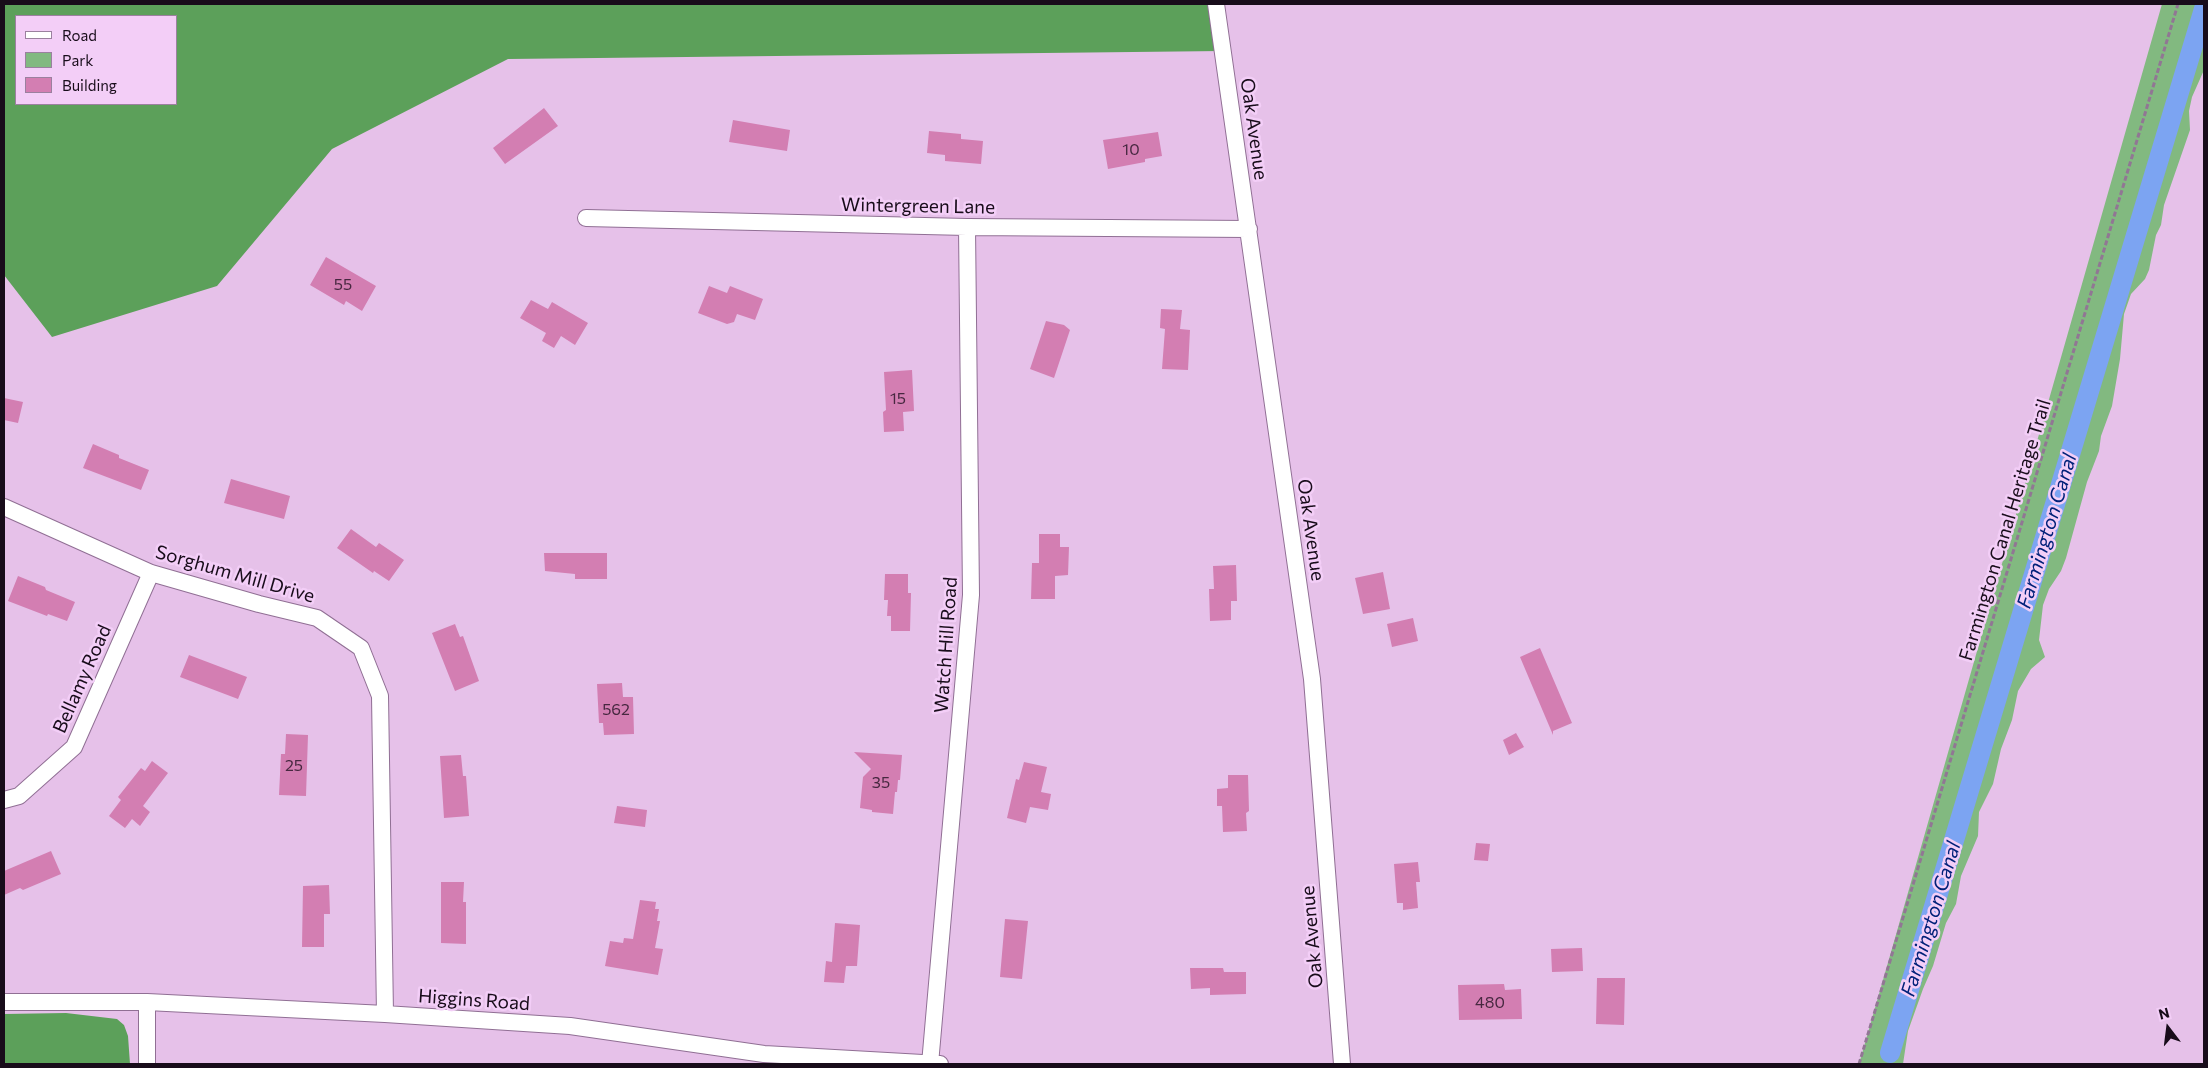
<!DOCTYPE html>
<style>
body{margin:0}
#map{position:relative;width:2208px;height:1068px;overflow:hidden;background:#e6c1e9;font-family:Commissioner,sans-serif}
canvas{display:block}
.frame{position:absolute;inset:0;border:5px solid #180c1a;pointer-events:none}
.legend{position:absolute;left:15px;top:15px;width:162px;height:90px;box-sizing:border-box;background:#f3cef7;border:1px solid #9b809f;margin:0;padding:6px 9px;list-style:none;font-size:15px;color:#180c1a}
.legend li{display:flex;align-items:center;gap:10px;height:25px}
.legend b{width:25px;border:1px solid #9b809f}
.north{position:absolute;left:2143px;top:1003px;width:50px;height:50px;-webkit-text-stroke:4px #f3cef7;paint-order:stroke;rotate:345deg;font-size:14px;font-weight:700;line-height:20px;text-align:center;color:#180c1a}
.north::after{content:'';display:block;margin:auto;width:18px;height:22px;background:#180c1a;clip-path:polygon(50% 0,100% 100%,50% 72%,0 100%)}
</style>
<div id="map">
<canvas width="2208" height="1068"></canvas>
<div class="frame"></div>
<ul class="legend">
<li><b style="height:6px;background:#fff"></b>Road</li>
<li><b style="height:14px;background:#82b980"></b>Park</li>
<li><b style="height:14px;background:#d37eb2"></b>Building</li>
</ul>
<div class="north">N</div>
</div>
<script>
const g = document.querySelector('canvas').getContext('2d');
g.lineJoin = 'round';
function paint(path, color) {
  g.fillStyle = color;
  g.fill(path, 'evenodd');
}
function poly(rows) {
  const path = new Path2D();
  for (const r of rows) {
    path.moveTo(r[0], r[1]);
    for (let i = 2; i < r.length; i += 2) path.lineTo(r[i], r[i + 1]);
  }
  return path;
}
function strokePath(path, color, width, dash) {
  g.strokeStyle = color;
  g.lineWidth = width;
  g.lineCap = dash ? 'butt' : 'round';
  g.setLineDash(dash || []);
  g.stroke(path);
}
function label(font, color, halo, rows, align = 'center') {
  g.font = font + ' Commissioner,sans-serif';
  g.lineWidth = 5;
  g.setLineDash([]);
  g.textBaseline = 'middle';
  g.strokeStyle = halo;
  g.fillStyle = color;
  for (const [text, x, y, turn = 0] of rows) {
    g.save();
    g.translate(x, y);
    g.rotate((+turn || 0) * Math.PI / 180);
    g.textAlign = isNaN(turn) ? turn : align;
    if (halo) g.strokeText(text, 0, 0);
    g.fillText(text, 0, 0);
    g.restore();
  }
}
paint(poly([
 [2162,4,2204,4,2204,70,2192,97,2189,111,2190,130,2164,205,2161,225,2156,235,2149,270,2145,279,2131,294,2124,314,2120,359,2112,406,2101,436,2099,451,2087,482,2066,558,2061,571,2049,589,2043,605,2039,640,2045,657,2031,669,2018,691,2012,720,2001,749,1993,784,1979,812,1978,836,1961,876,1956,904,1946,923,1933,966,1923,989,1908,1031,1903,1064,1859,1064]
]), '#82b980');
paint(poly([
 [4,4,1216,4,1222,51,508,59,332,149,217,286,52,337,4,275],
 [16,16,176,16,176,104,16,104],
 [66,1013,117,1019,124,1025,128,1036,130,1064,4,1064,4,1014]
]), '#5ca05a');
strokePath(poly([
 [1890,1053,2204,9]
]), '#7ca4f2', 20);
paint(poly([
 [544,108,558,126,505,164,493,148],
 [733,120,790,130,787,151,729,142],
 [929,131,961,134,961,139,983,141,981,164,945,161,945,155,927,153],
 [1158,132,1162,156,1145,159,1145,162,1108,169,1103,140],
 [326,257,376,286,362,311,346,301,344,305,310,285],
 [709,286,727,293,730,286,763,299,755,320,737,314,734,322,727,324,698,313],
 [531,300,548,309,552,302,588,323,575,345,561,336,554,348,542,341,546,333,520,318],
 [1161,309,1182,310,1180,329,1190,330,1188,370,1162,369,1165,329,1160,328],
 [1046,321,1064,325,1070,330,1054,378,1030,369],
 [912,370,914,411,903,412,904,431,884,432,883,412,886,410,884,372],
 [4,398,23,402,18,423,4,420],
 [93,444,119,455,119,458,149,470,141,490,83,468],
 [231,479,290,496,284,519,224,503],
 [351,529,376,547,379,543,404,560,389,581,374,571,373,573,337,548],
 [1039,534,1060,534,1060,547,1069,547,1068,575,1055,576,1055,599,1031,599,1032,563,1039,563],
 [544,553,607,553,607,579,575,579,575,574,545,571],
 [1236,565,1237,601,1231,601,1231,620,1210,621,1209,589,1214,589,1213,566],
 [1383,572,1390,609,1363,614,1355,578],
 [885,574,908,574,908,593,911,593,910,631,891,631,891,616,887,616,888,600,884,600],
 [18,576,45,587,46,590,75,602,67,621,48,614,47,616,8,601],
 [1413,618,1418,641,1392,647,1387,624],
 [455,624,460,637,463,636,479,681,455,691,432,633],
 [1540,648,1572,723,1553,731,1553,735,1520,657],
 [189,655,247,677,238,699,180,677],
 [622,683,623,697,633,697,634,734,604,735,603,723,599,723,597,684],
 [1516,733,1524,747,1509,755,1503,740],
 [286,734,308,735,306,796,279,795,281,754,285,754],
 [854,752,902,755,900,780,898,780,897,792,895,792,893,814,872,812,872,810,860,808,863,777,871,769],
 [461,755,463,776,466,776,469,816,444,818,440,756],
 [152,761,168,773,143,806,150,812,140,826,132,819,125,828,109,816,121,800,118,797,141,768,145,771],
 [1024,762,1047,767,1041,792,1051,794,1048,810,1030,807,1026,823,1007,818,1016,779,1019,780],
 [1228,775,1248,775,1249,811,1246,813,1247,831,1223,832,1222,806,1217,806,1217,789,1228,788],
 [617,806,647,810,645,827,614,823],
 [1476,843,1490,844,1488,861,1474,860],
 [51,851,61,874,23,890,20,888,4,895,4,871],
 [1418,862,1420,882,1416,882,1418,908,1403,910,1403,903,1397,903,1394,864],
 [441,882,464,882,463,902,466,902,466,944,441,943],
 [329,885,330,914,324,914,324,947,302,947,303,886],
 [640,900,656,902,655,909,659,909,657,921,660,921,655,948,663,949,658,975,605,966,610,941,623,943,624,938,633,939],
 [1005,919,1028,921,1022,979,1000,977],
 [835,923,860,925,857,966,846,966,844,983,824,982,826,961,832,962],
 [1582,948,1583,971,1552,972,1551,949],
 [1190,968,1223,968,1224,972,1246,972,1246,994,1210,995,1210,988,1191,989],
 [1597,978,1625,978,1624,1025,1596,1024],
 [1504,984,1505,990,1521,989,1522,1019,1459,1020,1458,985]
]), '#d37eb2');
const minor = poly([
 [1216,4,1312,679,1342,1064],
 [586,218,967,227,1249,229],
 [4,507,151,573,259,604,317,618,361,648,380,696,385,1014],
 [4,800,19,796,74,747,151,573],
 [4,1002,147,1002,385,1014,570,1026,764,1054,940,1064],
 [147,1064,147,1002],
 [930,1064,971,595,967,227]
]);
strokePath(minor, '#906f94', 18);
strokePath(poly([
 [1859,1064,2178,4]
]), '#917694', 3, [5, 2.5]);
strokePath(minor, '#fff', 16);
label('16px', '#472840', null, [
 ["10",1131,150],
 ["55",343,285],
 ["15",898,399],
 ["562",616,710],
 ["25",294,766],
 ["35",881,783],
 ["480",1490,1003]
]);
label('19px', '#180c1a', '#f3cef7', [
 ["Oak Avenue",1254,129,82],
 ["Wintergreen Lane",918,206,1],
 ["Oak Avenue",1311,530,82],
 ["Farmington Canal Heritage Trail",2005,530,-73],
 ["Sorghum Mill Drive",235,574,16],
 ["Watch Hill Road",946,645,-86],
 ["Bellamy Road",82,679,-66],
 ["Oak Avenue",1312,937,-95],
 ["Higgins Road",474,1000,4]
]);
label('italic 20px', '#012179', '#f3cef7', [
 ["Farmington Canal",2047,531,-73],
 ["Farmington Canal",1931,919,-73]
]);
</script>
